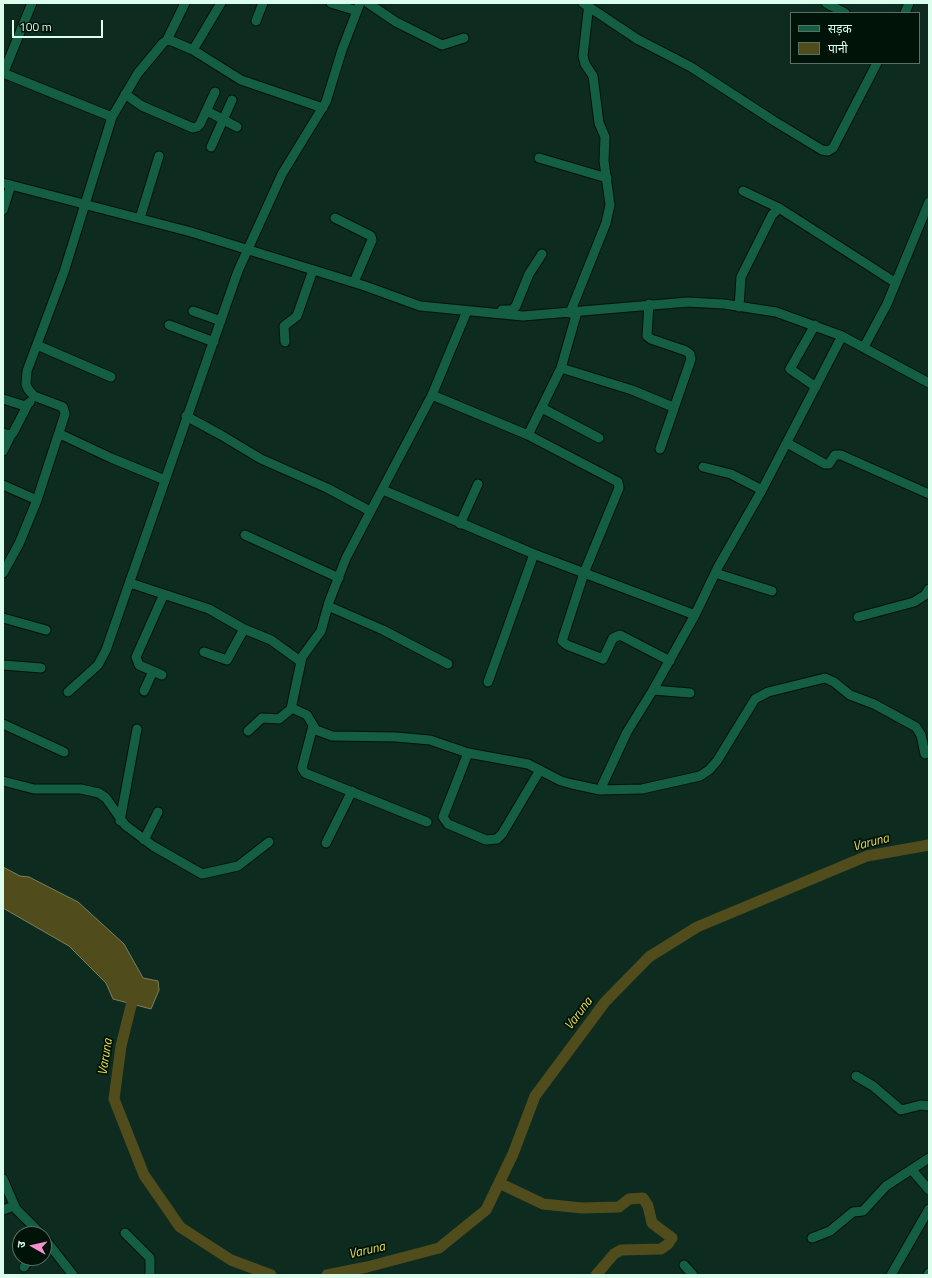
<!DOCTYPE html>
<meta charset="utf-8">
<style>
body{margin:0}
#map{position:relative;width:932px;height:1278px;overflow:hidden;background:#0e2b1f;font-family:"Titillium Web","Noto Sans Devanagari",sans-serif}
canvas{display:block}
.frame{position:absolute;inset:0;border:4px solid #dcfeed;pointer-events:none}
.legend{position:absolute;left:790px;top:12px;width:130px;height:52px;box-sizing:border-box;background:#001309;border:1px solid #587164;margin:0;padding:5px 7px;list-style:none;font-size:12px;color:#dcfeed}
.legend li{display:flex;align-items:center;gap:8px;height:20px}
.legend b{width:20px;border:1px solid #587164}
.north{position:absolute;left:12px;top:1226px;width:40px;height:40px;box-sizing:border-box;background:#001309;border:1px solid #587164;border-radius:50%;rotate:278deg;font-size:11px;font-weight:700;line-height:16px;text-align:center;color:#dcfeed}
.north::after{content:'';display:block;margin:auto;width:14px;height:18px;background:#f790ce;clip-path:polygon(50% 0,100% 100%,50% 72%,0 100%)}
.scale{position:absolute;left:12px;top:20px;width:91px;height:18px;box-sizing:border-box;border:2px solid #dcfeed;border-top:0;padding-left:5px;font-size:12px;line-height:14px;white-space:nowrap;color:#dcfeed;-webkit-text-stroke:3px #001309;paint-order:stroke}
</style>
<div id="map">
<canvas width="932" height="1278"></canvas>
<div class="frame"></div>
<ul class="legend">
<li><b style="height:5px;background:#145f44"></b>सड़क</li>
<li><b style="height:11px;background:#514c1c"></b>पानी</li>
</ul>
<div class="north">उ</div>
<div class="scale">100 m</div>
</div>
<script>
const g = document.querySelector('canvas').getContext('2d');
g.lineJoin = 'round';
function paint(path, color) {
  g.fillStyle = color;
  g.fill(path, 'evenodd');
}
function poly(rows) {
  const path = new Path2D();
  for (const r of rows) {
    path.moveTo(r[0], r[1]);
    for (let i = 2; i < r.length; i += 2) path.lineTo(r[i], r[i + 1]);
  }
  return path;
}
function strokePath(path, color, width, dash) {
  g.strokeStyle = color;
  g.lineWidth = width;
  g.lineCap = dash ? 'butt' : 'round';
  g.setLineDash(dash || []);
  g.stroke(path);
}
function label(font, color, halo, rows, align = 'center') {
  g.font = font + ' "Titillium Web",sans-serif';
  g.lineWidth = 3.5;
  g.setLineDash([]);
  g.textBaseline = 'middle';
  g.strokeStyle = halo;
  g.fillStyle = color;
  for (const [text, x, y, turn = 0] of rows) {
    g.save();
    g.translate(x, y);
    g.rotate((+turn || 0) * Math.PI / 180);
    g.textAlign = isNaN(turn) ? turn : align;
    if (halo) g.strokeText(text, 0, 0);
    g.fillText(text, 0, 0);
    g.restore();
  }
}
const water = poly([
 [3,867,20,876,29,877,78,902,124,944,143,978,158,981,159,990,151,1009,113,999,106,983,69,946,3,908,3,867]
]);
paint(water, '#514c1c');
strokePath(water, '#7b815b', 1);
strokePath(poly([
 [127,990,132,1002,121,1046,114,1099,144,1175,180,1227,231,1260,271,1275],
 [499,1183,543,1204,582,1208,619,1207,629,1199,643,1198,648,1206,652,1223,672,1238,668,1244,661,1249,621,1250,614,1254,596,1275],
 [327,1275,367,1267,439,1248,486,1210,513,1154,535,1096,605,1002,649,957,697,927,867,856,929,845]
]), '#514c1c', 11);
const minor = poly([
 [331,3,357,11],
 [368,3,396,22,442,45,464,38],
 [583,3,637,39,691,67,774,121,822,150,828,151,833,148,877,63],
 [826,3,845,13],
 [905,13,909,3],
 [256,21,263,3],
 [167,40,185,3],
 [193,50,221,3],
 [3,73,112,117],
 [3,74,32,3],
 [125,94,142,106,193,128,197,127,200,124,215,92],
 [207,111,237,127],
 [211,147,232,100],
 [539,158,607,178],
 [3,183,191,232,365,286,420,306,523,316,688,302,724,304,776,312,842,336,929,383],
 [743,191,779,208,896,283],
 [3,210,11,185],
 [140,218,159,156],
 [335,218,371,236,372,240,354,282],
 [649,304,647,336,651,339,686,351,690,354,691,359,660,449],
 [739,307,741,277,772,215,779,208],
 [502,310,512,310,516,306,529,274,542,254],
 [193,311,221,321],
 [570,313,606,223,610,205,604,161,605,137,599,123,593,76,585,64,583,56,589,3],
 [169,325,214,342],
 [815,325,790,369,816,387],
 [285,342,284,326,297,316,313,270],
 [37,345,111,377],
 [864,347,887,304,929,202],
 [561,368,632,390,673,407],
 [432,395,528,435,618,482,619,488,584,573,562,641,567,645,603,659,613,638,620,635,670,661],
 [3,399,25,406,30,402],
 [542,408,599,438],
 [186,416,221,435,261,459,327,488,370,511],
 [3,433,9,435,13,433,27,406],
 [60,434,111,458,165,480],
 [528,435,561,368,577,312],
 [787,443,825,464,829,464,835,455,841,455,929,494],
 [3,451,11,435],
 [703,467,731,474,762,490],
 [3,485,37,500],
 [383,490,534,554,695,615],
 [460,524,478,484],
 [245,535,339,578],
 [3,573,19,544,37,500,65,414,63,407,34,396,28,389,26,384,27,371,64,272,112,117,138,73,163,43,167,40,172,41,193,50,241,80,323,108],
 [715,573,772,591],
 [130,583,209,609,244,629,271,640,300,661],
 [328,606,383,630,448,664],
 [858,617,914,602,925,595,929,589],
 [3,618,46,630],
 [204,652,227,660,244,629],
 [3,665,41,668],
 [162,675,139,665,136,657,164,594],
 [488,682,534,554],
 [653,690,690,693],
 [144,691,153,671],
 [68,692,98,665,106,650,238,271,282,174,326,102,342,50,360,3],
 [291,709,302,657,321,631,329,602,346,558,432,395,467,311],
 [3,724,64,752],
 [313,726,302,768,305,773,427,822],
 [248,731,262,718,279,719,291,709,294,709,307,715,316,730,332,736,396,737,430,740,468,753,528,764,561,781,572,784,600,790,642,789,700,776,709,770,717,761,755,699,768,692,825,678,834,682,850,695,874,704,916,727,921,735,925,754],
 [468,753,443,817,448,824,486,840,497,839,502,834,540,770],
 [3,781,34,789,81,789,99,793,106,798,125,825,153,846,202,874,238,866,269,842],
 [600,790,627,732,653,690,695,615,718,567,762,490,842,336],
 [120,821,137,729],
 [144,840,158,812],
 [326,843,352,791],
 [856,1076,873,1086,901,1110,921,1105,929,1106],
 [912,1170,929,1190],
 [3,1179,16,1209,41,1234],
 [3,1210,14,1206],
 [125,1233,150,1258,150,1275],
 [44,1238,73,1275],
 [812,1238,830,1231,853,1212,863,1211,886,1186,929,1158],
 [684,1265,693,1275],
 [24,1267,30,1258],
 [891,1275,929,1209],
 [928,1275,929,1273]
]);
strokePath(minor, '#001309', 11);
strokePath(minor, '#145f44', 9);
label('italic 13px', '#eadc4c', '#001309', [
 ["Varuna",871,843,-14],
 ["Varuna",579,1014,-53],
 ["Varuna",106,1057,-81],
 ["Varuna",367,1251,-13]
]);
</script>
